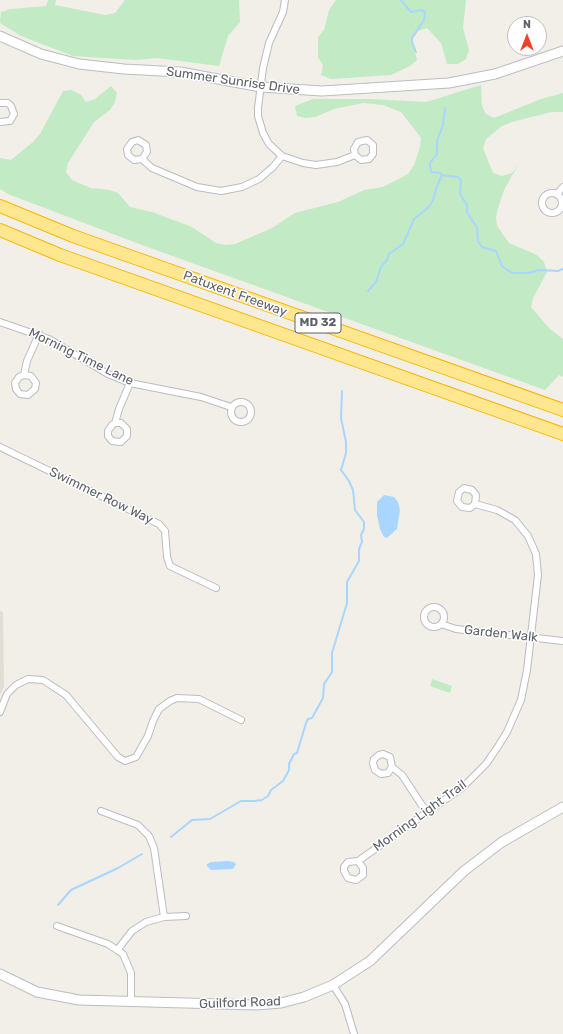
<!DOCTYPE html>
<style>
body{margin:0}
#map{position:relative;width:563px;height:1034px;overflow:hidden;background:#f1efe7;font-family:Rubik,sans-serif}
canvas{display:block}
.north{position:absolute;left:507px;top:16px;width:40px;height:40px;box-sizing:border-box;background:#fff;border:1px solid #bfc0c3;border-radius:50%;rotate:0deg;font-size:11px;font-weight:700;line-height:16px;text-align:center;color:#5e6268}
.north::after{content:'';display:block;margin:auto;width:14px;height:18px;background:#f4422a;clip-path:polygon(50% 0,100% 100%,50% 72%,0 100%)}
</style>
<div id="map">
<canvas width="563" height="1034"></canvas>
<div class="north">N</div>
</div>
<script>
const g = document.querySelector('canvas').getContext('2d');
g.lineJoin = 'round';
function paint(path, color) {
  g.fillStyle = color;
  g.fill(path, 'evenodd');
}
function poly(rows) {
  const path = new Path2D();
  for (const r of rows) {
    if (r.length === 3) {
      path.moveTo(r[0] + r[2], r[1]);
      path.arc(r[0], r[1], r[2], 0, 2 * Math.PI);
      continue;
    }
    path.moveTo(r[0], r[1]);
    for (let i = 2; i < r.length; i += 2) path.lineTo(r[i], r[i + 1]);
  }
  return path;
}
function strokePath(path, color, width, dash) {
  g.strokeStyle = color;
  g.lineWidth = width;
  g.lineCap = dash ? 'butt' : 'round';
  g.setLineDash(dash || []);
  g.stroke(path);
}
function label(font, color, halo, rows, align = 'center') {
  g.font = font + ' Rubik,sans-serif';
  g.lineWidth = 3;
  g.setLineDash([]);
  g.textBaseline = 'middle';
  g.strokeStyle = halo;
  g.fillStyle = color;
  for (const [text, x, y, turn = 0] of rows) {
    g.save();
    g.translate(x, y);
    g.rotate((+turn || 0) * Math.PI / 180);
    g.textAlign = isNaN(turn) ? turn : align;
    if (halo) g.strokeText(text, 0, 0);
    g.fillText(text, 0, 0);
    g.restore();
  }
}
paint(poly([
 [0,611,3,612,4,687,0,695]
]), '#e1ded5');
paint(poly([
 [48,0,56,0,55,5,105,15,115,13,125,0,239,0,240,22,228,36,219,66,157,58,136,60,73,56,21,36,0,23,1,12,11,9,46,6],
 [336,0,466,0,463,28,469,50,466,59,458,64,447,64,441,43,427,28,418,31,412,40,417,60,410,66,391,75,331,79,321,75,323,65,318,57,318,37,324,30,329,10],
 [481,85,482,106,486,114,494,118,541,99,563,93,563,112,551,112,512,122,502,126,486,139,483,148,493,173,502,176,512,173,518,165,504,190,498,208,496,217,497,226,509,243,537,255,544,262,547,272,533,298,531,307,550,329,563,339,563,377,559,375,545,390,142,245,8,194,0,189,0,158,11,160,33,142,40,134,63,91,72,90,81,95,86,102,95,99,111,86,117,93,115,102,110,110,94,122,68,163,66,172,72,180,91,188,109,190,118,193,130,207,152,212,192,227,216,243,225,245,235,244,272,228,295,213,338,202,364,190,383,187,408,174,414,165,420,147,421,138,401,112,383,105,363,103,334,109,315,117,306,118,297,116,295,106,313,99,371,99,426,102],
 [432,679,452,686,450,693,430,686]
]), '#c2eac4');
paint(poly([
 [384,495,394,497,398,502,400,510,397,529,387,538,384,537,380,529,377,515,377,502],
 [228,861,234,862,236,864,233,869,211,870,207,866,207,864,211,862]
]), '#a9d6ff');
strokePath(poly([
 [401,0,411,12,421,10,425,12,424,20,412,38,412,42,416,52],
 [442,175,458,177,461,180,460,194,467,205,467,212,477,228,478,241,482,247,496,251,502,266,507,270,513,273,529,273,539,270,558,271,563,269],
 [368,291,376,282,381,267,387,260,389,254,403,244,414,219,429,207,433,200,437,186,442,175,441,173,431,172,430,163,437,154,437,141,443,125,445,108],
 [171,837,192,820,210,819,241,801,254,801,262,800,268,796,271,790,283,781,289,770,289,764,294,754,297,753,306,723,308,719,312,718,323,698,324,684,332,672,332,653,347,603,347,582,359,561,359,549,362,542,361,535,364,529,364,522,355,510,353,490,349,481,341,470,346,453,346,442,341,418,342,391],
 [58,905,71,890,118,868,142,854]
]), '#a9d6ff', 2);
const street = poly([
 [285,0,283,12,269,43,263,68,258,108,258,116,263,133,269,144,282,156,303,163,316,165,337,162,355,155,354,149,358,142,367,140,373,145,373,154,369,159,361,160,355,155],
 [0,103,8,103,11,106,14,114,10,121,0,122],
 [142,159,134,160,128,155,127,149,132,142,138,140,146,145,147,152,142,159,152,168,197,187,221,191,242,187,259,179,273,167,282,156],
 [552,203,10],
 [557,194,563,187],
 [0,322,49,339,108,374,130,383,201,397,231,407],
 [24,375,31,376,36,383,35,389,28,395,20,394,16,389,15,383,19,377,24,375,27,361,39,334],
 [241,412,10],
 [115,423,121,423,127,429,127,436,121,442,112,441,108,436,108,431,112,425,115,423,119,409,130,383],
 [0,447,159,524,165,531,167,557,170,566,216,588],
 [434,617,10],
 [441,624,456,629,563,641],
 [0,712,7,694,16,685,28,679,43,680,66,695,118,757,125,761,136,757,148,736,153,721,159,709,170,701,177,698,199,699,241,720],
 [392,767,388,773,381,774,375,770,373,763,374,759,379,755,383,754,390,757,392,767,402,775,427,813],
 [101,811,138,825,149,836,154,848,164,917],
 [358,861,363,868,363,875,356,880,348,878,344,871,344,867,348,862,358,861,463,787,486,764,497,748,507,732,521,700,527,670,538,575,536,554,528,536,515,520,497,510,475,504,476,495,472,490,464,488,459,492,457,501,462,507,470,508,475,504],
 [57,926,108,944,123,954,131,973,131,1003],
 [118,949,132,931,146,922,164,917,186,916],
 [333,985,345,1004,354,1034]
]);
const secondary = poly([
 [0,36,41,54,79,64,124,69,180,72,261,87,322,91,449,83,495,74,563,51],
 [0,974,37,992,79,1000,256,1005,281,1003,304,997,333,985,370,961,464,871,502,842,563,807]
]);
const highway = poly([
 [0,206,73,236,563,410],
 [0,230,60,255,563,434]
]);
strokePath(street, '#b9bcc1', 8);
strokePath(secondary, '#babdc3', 11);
strokePath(highway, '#f8b500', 14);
strokePath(street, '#fff', 6);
strokePath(secondary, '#fff', 9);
strokePath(highway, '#ffe790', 12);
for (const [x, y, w] of [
 [318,323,46]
]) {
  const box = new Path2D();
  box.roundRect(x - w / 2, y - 10, w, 20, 3);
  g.fillStyle = '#fff';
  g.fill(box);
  strokePath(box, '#5e6268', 1);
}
label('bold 12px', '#5e6268', null, [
 ["MD 32",318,323]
]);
label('13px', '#5e6268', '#fff', [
 ["Summer Sunrise Drive",233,81,8],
 ["Patuxent Freeway",235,294,20],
 ["Morning Time Lane",81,357,26],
 ["Swimmer Row Way",101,496,26],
 ["Garden Walk",501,634,6],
 ["Morning Light Trail",420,816,-36],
 ["Guilford Road",240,1003,-2]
]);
</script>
